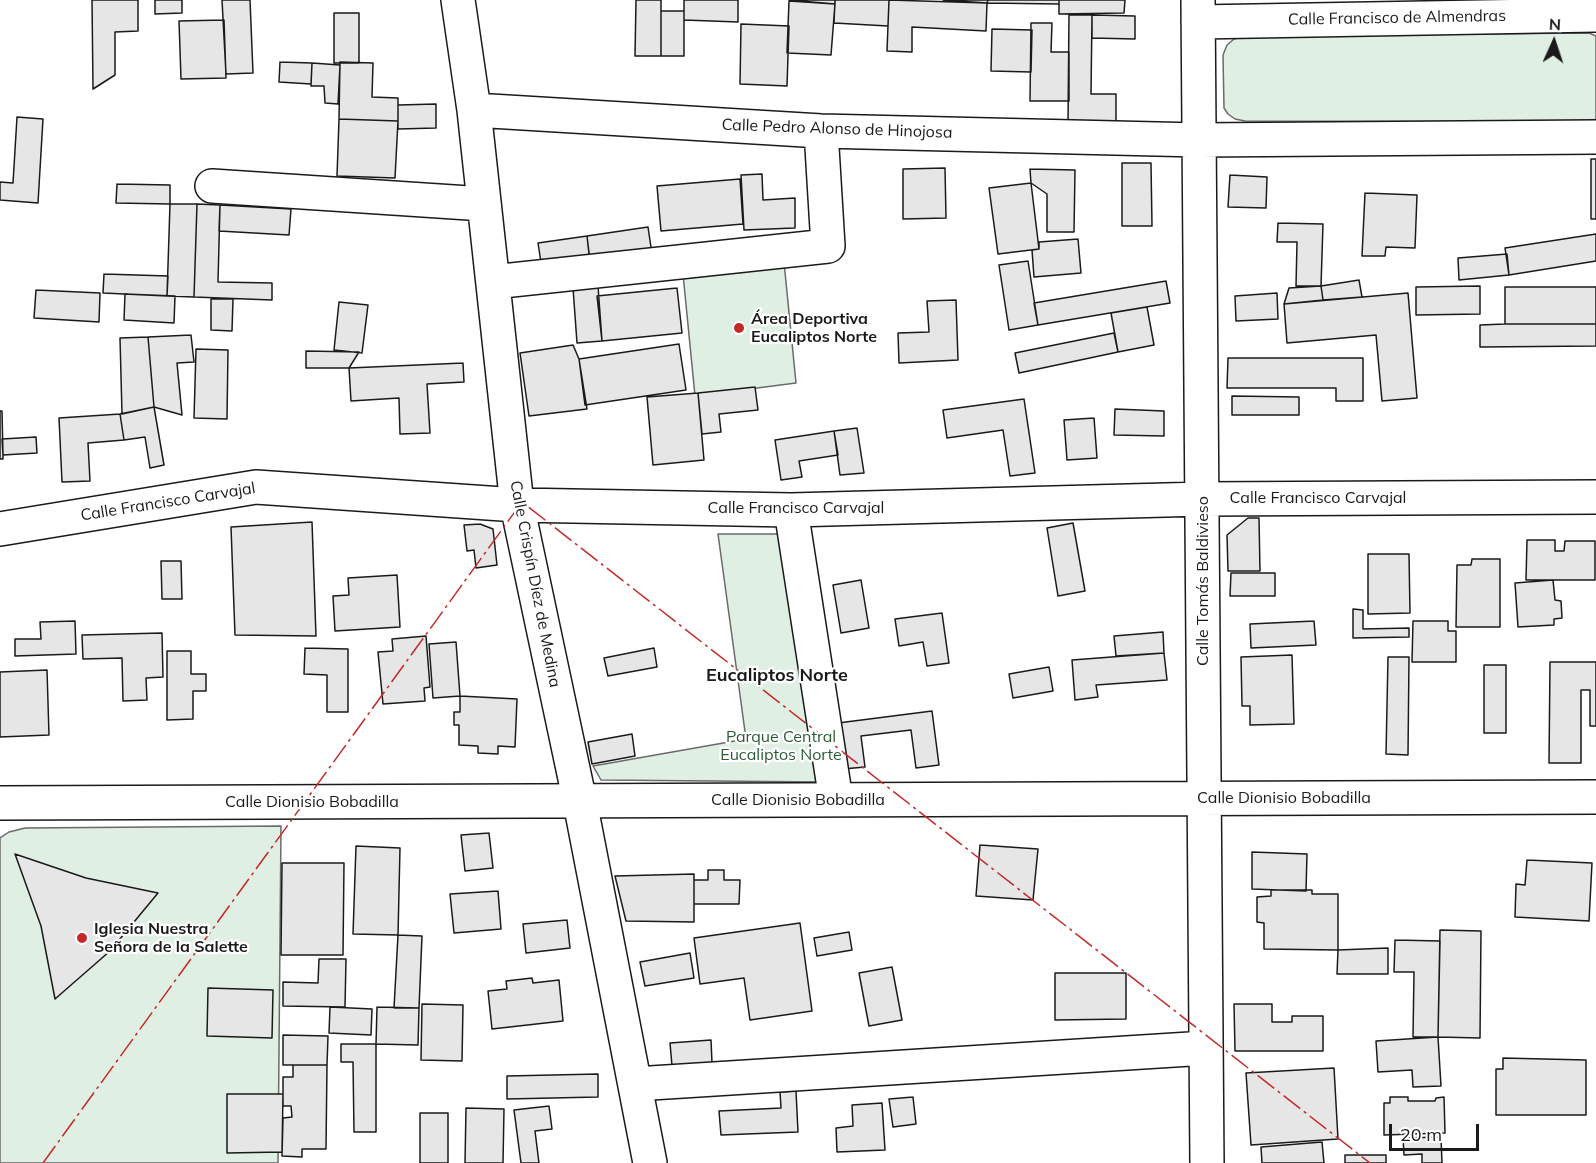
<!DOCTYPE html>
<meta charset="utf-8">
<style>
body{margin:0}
#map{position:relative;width:1596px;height:1163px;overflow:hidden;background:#fff;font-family:Mulish,sans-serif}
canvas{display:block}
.north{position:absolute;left:1524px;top:12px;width:60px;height:60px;-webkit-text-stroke:4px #fff;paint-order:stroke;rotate:3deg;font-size:16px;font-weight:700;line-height:24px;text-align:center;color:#1a1a1a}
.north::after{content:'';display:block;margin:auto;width:21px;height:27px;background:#1a1a1a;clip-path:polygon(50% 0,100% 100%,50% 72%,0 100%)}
.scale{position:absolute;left:1389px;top:1124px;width:90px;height:27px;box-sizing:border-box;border:3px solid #1a1a1a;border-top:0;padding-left:8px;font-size:18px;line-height:21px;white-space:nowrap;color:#1a1a1a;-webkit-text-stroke:4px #fff;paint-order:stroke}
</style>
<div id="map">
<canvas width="1596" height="1163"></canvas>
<div class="north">N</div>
<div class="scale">20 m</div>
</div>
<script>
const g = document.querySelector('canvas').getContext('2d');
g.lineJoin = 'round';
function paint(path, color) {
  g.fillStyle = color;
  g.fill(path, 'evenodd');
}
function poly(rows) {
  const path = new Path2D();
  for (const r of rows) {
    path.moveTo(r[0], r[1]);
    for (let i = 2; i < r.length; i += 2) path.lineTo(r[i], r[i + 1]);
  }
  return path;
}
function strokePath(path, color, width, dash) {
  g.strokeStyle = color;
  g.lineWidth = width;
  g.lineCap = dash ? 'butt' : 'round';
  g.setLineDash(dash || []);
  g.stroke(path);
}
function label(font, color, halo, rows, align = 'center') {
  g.font = font + ' Mulish,sans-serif';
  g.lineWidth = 4.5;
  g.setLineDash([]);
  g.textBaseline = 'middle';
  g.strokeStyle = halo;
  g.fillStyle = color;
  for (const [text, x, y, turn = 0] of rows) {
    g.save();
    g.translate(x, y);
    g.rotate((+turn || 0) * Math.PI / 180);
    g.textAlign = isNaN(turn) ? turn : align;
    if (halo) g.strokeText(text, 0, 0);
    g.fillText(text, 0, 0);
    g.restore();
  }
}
const green = poly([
 [1589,33,1596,36,1596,121,1594,122,1245,121,1235,119,1228,114,1224,108,1223,55,1227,45,1234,39,1244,36,1589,33],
 [784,262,796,383,695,396,683,274,784,262],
 [718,534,786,534,824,782,601,780,593,766,746,739,718,534],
 [281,826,278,1163,0,1163,0,838,9,832,25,828,281,826]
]);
paint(green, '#e0efe3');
strokePath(green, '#6a6a6a', 1.5);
const building = poly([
 [92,0,138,0,138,31,115,32,115,75,93,89,92,0],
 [155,0,182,0,182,13,155,14,155,0],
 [222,0,250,0,253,73,226,74,222,0],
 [636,0,661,0,661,56,635,56,636,0],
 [684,0,738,0,738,22,684,20,684,0],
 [789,0,835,0,835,4,789,0],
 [835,0,889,0,888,26,834,23,835,0],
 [889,0,987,3,986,31,912,27,912,52,887,51,889,0],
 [943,0,988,0,987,3,943,0],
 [988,0,1059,0,1059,4,987,3,988,0],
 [1059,0,1125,0,1124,13,1059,14,1059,0],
 [789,1,835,4,831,55,787,53,789,1],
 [661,11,684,11,684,56,661,56,661,11],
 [334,13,359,13,359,63,334,63,334,13],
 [1069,15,1092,15,1091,94,1116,94,1116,124,1068,123,1069,15],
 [1092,15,1135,16,1135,39,1092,38,1092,15],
 [224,20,226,78,181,79,179,21,224,20],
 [1031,23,1052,23,1051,52,1069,52,1069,101,1030,101,1031,23],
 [741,24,789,26,787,86,740,84,741,24],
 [992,29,1032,30,1031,72,991,71,992,29],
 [280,62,312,63,311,84,279,82,280,62],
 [340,62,373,63,372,97,398,98,398,121,339,119,340,62],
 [312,63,340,65,338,104,325,103,324,86,311,86,312,63],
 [436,104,436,128,398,129,398,105,436,104],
 [17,117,43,119,38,203,0,200,0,182,13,183,17,117],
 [339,119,398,121,395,178,337,176,339,119],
 [1591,159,1596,159,1596,219,1591,219,1591,159],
 [1122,163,1151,163,1152,226,1122,226,1122,163],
 [945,168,946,218,903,219,903,169,945,168],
 [1030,169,1075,170,1074,232,1047,232,1047,194,1031,183,1030,169],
 [762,174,763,200,795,198,795,228,744,230,741,175,762,174],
 [1230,175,1267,177,1266,208,1228,207,1230,175],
 [740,179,743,224,661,231,657,186,740,179],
 [1031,183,1039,249,998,254,989,188,1031,183],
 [117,184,170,185,170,204,116,203,117,184],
 [1365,193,1417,195,1415,248,1386,247,1385,256,1362,256,1365,193],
 [170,204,197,204,194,297,167,296,170,204],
 [197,204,220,205,218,282,272,283,272,300,194,297,197,204],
 [220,205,291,209,289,235,219,231,220,205],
 [1278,223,1323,224,1321,286,1296,286,1297,242,1277,242,1278,223],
 [648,227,652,254,590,263,587,236,648,227],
 [1596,234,1596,261,1509,275,1505,248,1596,234],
 [587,236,590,261,542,269,538,243,587,236],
 [1078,239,1081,273,1034,277,1032,250,1039,249,1039,242,1078,239],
 [1507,254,1509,275,1459,280,1458,258,1507,254],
 [1028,261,1038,325,1009,330,999,265,1028,261],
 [104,274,168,276,167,296,103,293,104,274],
 [1359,280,1362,297,1323,300,1321,286,1359,280],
 [1166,281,1170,303,1038,325,1034,303,1166,281],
 [598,286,602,341,577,343,573,288,598,286],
 [1321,286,1323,300,1284,304,1289,288,1321,286],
 [1480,286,1480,314,1416,315,1416,287,1480,286],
 [1505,287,1596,287,1596,324,1505,324,1505,287],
 [677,288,682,333,602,341,597,296,677,288],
 [36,290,100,293,99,322,34,318,36,290],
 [1277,293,1278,319,1236,321,1235,296,1277,293],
 [1408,293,1417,398,1382,401,1376,335,1287,343,1284,304,1408,293],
 [125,294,175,296,174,323,124,320,125,294],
 [211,299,233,299,232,331,211,330,211,299],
 [956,300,958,360,899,363,898,333,929,332,927,301,956,300],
 [339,302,368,305,362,353,334,350,339,302],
 [1147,307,1154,345,1118,352,1111,313,1147,307],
 [1505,324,1596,324,1596,346,1480,347,1480,325,1505,324],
 [1114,333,1118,352,1019,373,1015,353,1114,333],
 [191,335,194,362,177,363,182,415,154,407,148,337,191,335],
 [148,337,154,407,122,414,120,338,148,337],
 [679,344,686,390,585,405,579,359,679,344],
 [573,345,579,359,587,409,529,416,520,353,573,345],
 [196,349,228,350,227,419,194,418,196,349],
 [306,351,359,352,349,368,306,368,306,351],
 [1228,358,1363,358,1363,401,1336,401,1336,388,1227,388,1228,358],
 [463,363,464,382,427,384,430,433,400,434,399,398,351,401,349,368,463,363],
 [755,387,758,410,719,414,721,432,702,434,698,393,755,387],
 [698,393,704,460,653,465,647,397,698,393],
 [1232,396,1299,397,1299,415,1232,415,1232,396],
 [1024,399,1035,473,1010,476,1003,430,947,438,943,410,1024,399],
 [154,407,164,465,150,468,145,437,124,440,120,414,154,407],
 [1115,409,1164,411,1164,436,1114,435,1115,409],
 [0,411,2,411,3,455,3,459,0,459,0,411],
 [120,414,124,440,88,443,90,481,62,482,59,418,120,414],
 [1094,418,1097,458,1067,460,1064,420,1094,418],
 [857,428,864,473,840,475,834,431,857,428],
 [834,431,838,455,799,461,802,477,781,480,775,440,834,431],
 [36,437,37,453,3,455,2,439,36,437],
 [1248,518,1259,518,1260,571,1228,571,1227,535,1248,518],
 [312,522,316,636,235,635,231,527,312,522],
 [1073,523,1085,591,1058,596,1047,528,1073,523],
 [480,524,493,529,497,565,476,568,474,550,467,551,464,525,480,524],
 [1527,540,1555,540,1555,551,1564,551,1565,541,1595,541,1595,580,1526,580,1527,540],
 [1368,554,1409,554,1410,613,1368,614,1368,554],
 [1472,559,1500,559,1500,627,1456,627,1457,565,1471,565,1472,559],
 [161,561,181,561,182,599,162,599,161,561],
 [1231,573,1275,573,1275,596,1230,596,1231,573],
 [397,575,400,627,335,631,333,596,349,595,348,578,397,575],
 [861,580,869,628,841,633,833,585,861,580],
 [1553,580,1555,600,1561,601,1562,618,1554,619,1554,625,1518,627,1515,583,1553,580],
 [1353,609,1363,610,1363,629,1409,628,1409,637,1353,638,1353,609],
 [942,613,949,663,927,666,923,642,899,646,895,619,942,613],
 [75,621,76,654,15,656,15,639,41,639,40,622,75,621],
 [1314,621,1316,645,1251,648,1250,624,1314,621],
 [1413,621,1448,621,1448,631,1456,631,1456,662,1412,662,1413,621],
 [1163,632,1164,653,1116,656,1114,636,1163,632],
 [162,633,163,677,146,678,147,700,123,701,122,658,83,659,82,635,162,633],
 [426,636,430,687,424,688,425,701,383,704,378,652,393,651,392,639,426,636],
 [456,642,460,696,433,698,429,644,456,642],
 [305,648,348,649,348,712,327,712,327,675,304,674,305,648],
 [654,648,657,667,608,676,604,658,654,648],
 [167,651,191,651,191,674,206,674,206,691,193,691,193,719,167,720,167,651],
 [1164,653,1167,680,1096,685,1098,697,1075,700,1072,660,1164,653],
 [1292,655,1294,724,1250,725,1250,706,1242,706,1241,657,1292,655],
 [1388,657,1409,657,1408,755,1386,754,1388,657],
 [1550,662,1596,662,1596,726,1590,726,1590,690,1581,690,1581,763,1549,763,1550,662],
 [1484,665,1506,665,1506,733,1484,733,1484,665],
 [1049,667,1053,691,1013,698,1009,674,1049,667],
 [47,670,49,735,0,737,0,672,47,670],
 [460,696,517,699,515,747,498,746,498,754,478,753,478,746,459,745,459,725,454,725,454,712,460,712,460,696],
 [932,711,939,765,916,768,911,730,861,736,865,767,843,769,838,723,932,711],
 [632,734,635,756,592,764,588,742,632,734],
 [489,833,493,868,465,871,461,835,489,833],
 [980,845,1038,849,1033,900,976,896,980,845],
 [356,846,400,848,398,935,353,934,356,846],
 [1252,852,1307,854,1306,891,1252,889,1252,852],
 [15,854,86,878,158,893,110,951,55,999,41,926,15,854],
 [1527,860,1592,863,1589,921,1515,917,1516,884,1525,885,1527,860],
 [282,863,344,863,343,955,281,955,282,863],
 [708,870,724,870,724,880,740,880,739,904,694,904,694,880,708,880,708,870],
 [694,874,694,922,626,921,615,876,694,874],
 [1271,890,1312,890,1312,894,1338,894,1338,950,1264,949,1264,923,1257,922,1257,897,1271,896,1271,890],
 [498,891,501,929,454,933,450,894,498,891],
 [567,920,570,948,526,953,523,924,567,920],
 [800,923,812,1011,750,1020,744,978,700,984,694,938,800,923],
 [1440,930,1481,931,1480,1038,1438,1037,1440,930],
 [849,932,852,950,817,956,814,938,849,932],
 [398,935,422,936,419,1008,394,1008,398,935],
 [1395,940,1440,941,1438,1037,1413,1037,1414,972,1394,972,1395,940],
 [1388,948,1388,974,1337,974,1338,950,1388,948],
 [690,953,694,978,645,986,640,962,690,953],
 [319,959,346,959,345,1007,283,1006,283,982,318,983,319,959],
 [892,967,902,1020,869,1026,859,973,892,967],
 [1055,973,1126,973,1126,1019,1055,1020,1055,973],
 [532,978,533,983,559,980,563,1021,492,1029,488,991,507,989,506,981,532,978],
 [208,988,273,990,272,1038,207,1036,208,988],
 [422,1004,463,1005,462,1061,421,1060,422,1004],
 [1234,1004,1272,1004,1272,1022,1292,1022,1292,1016,1323,1016,1323,1051,1235,1051,1234,1004],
 [330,1007,372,1009,371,1035,329,1033,330,1007],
 [377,1007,419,1008,418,1045,376,1044,377,1007],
 [283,1035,328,1036,327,1065,283,1065,283,1035],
 [1438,1037,1441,1086,1413,1087,1412,1070,1378,1072,1376,1041,1438,1037],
 [711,1040,712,1063,672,1066,670,1043,711,1040],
 [341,1044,376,1044,376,1132,354,1132,353,1062,341,1062,341,1044],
 [1503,1058,1586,1060,1586,1115,1496,1115,1496,1069,1503,1069,1503,1058],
 [293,1065,327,1065,326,1149,302,1149,302,1157,282,1156,283,1118,292,1117,291,1106,283,1106,283,1077,293,1077,293,1065],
 [1334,1068,1338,1139,1251,1145,1246,1073,1334,1068],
 [598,1074,598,1097,507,1099,507,1076,598,1074],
 [796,1091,798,1132,721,1135,719,1111,781,1108,780,1092,796,1091],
 [227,1094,283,1094,282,1152,227,1153,227,1094],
 [913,1097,916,1124,893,1127,889,1099,913,1097],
 [1390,1097,1408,1097,1408,1101,1435,1101,1436,1098,1444,1097,1445,1133,1384,1135,1384,1103,1390,1103,1390,1097],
 [882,1103,885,1150,837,1152,836,1128,853,1126,852,1105,882,1103],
 [549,1106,552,1129,535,1131,539,1163,521,1163,514,1110,549,1106],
 [466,1108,504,1109,503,1163,465,1163,466,1108],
 [420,1113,448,1113,448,1163,420,1163,420,1113],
 [1441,1137,1442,1163,1422,1163,1422,1154,1404,1155,1403,1138,1441,1137],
 [1322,1142,1324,1163,1262,1163,1261,1147,1322,1142],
 [1345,1155,1386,1155,1386,1163,1345,1163,1345,1155]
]);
paint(building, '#e6e6e6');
strokePath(building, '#1a1a1a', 1.5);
const minor = poly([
 [458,0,474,110,517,505,580,802,650,1163],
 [1198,0,1207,1163],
 [1198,22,1596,15],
 [474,110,821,131,1199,140,1596,137],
 [212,186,484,204],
 [493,282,828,246,821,131],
 [791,510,836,800],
 [0,529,256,487,517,505,791,510,1203,499,1596,497],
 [0,803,1596,797],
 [635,1084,1206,1048]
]);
strokePath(minor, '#1a1a1a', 36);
strokePath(minor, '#fff', 33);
strokePath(poly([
 [43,1163,522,502,1370,1163]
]), '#c62828', 1.5, [21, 4.5, 3, 4.5]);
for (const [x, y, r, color] of [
 [739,328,6,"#c62828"],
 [82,938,6,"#c62828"]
]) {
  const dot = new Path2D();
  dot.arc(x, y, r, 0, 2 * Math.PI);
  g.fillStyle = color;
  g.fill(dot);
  strokePath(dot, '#fff', 2);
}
label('16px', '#1a1a1a', '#fff', [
 ["Calle Francisco de Almendras",1397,18,-1],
 ["Calle Pedro Alonso de Hinojosa",837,129,2],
 ["Calle Francisco Carvajal",1318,498],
 ["Calle Francisco Carvajal",168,502,-9],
 ["Calle Francisco Carvajal",796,508],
 ["Calle Tomás Baldivieso",1203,581,-90],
 ["Calle Crispín Díez de Medina",535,584,79],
 ["Calle Dionisio Bobadilla",1284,798],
 ["Calle Dionisio Bobadilla",798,800],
 ["Calle Dionisio Bobadilla",312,802]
]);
label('bold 16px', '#1a1a1a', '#fff', [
 ["Área Deportiva",751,319],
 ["Eucaliptos Norte",751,337],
 ["Iglesia Nuestra",94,929],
 ["Señora de la Salette",94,947]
], 'left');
label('16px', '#2b5a34', '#fff', [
 ["Parque Central",781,737],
 ["Eucaliptos Norte",781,755]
]);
label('bold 18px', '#1a1a1a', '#fff', [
 ["Eucaliptos Norte",777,676]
]);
</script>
